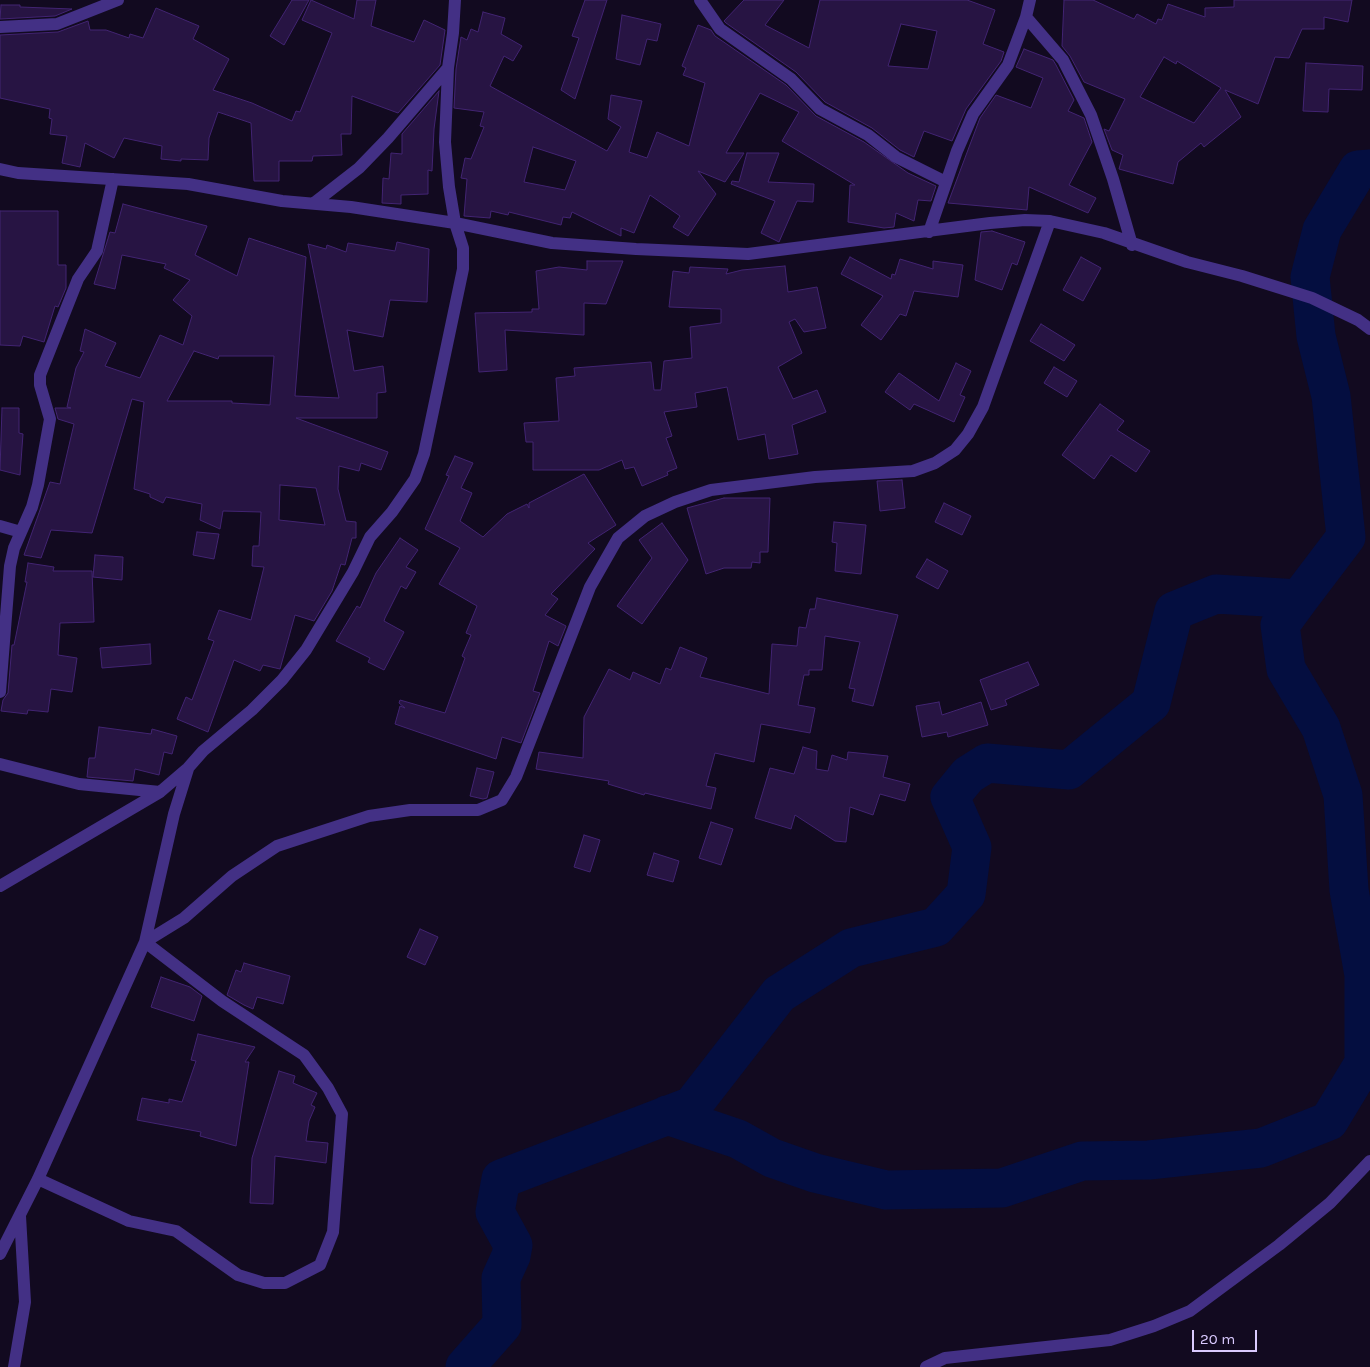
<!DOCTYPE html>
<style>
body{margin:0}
#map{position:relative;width:1370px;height:1367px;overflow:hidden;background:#120a20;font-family:Karla,sans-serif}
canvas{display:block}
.scale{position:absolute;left:1192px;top:1330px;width:65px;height:22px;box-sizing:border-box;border:2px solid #dacaff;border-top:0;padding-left:6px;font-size:15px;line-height:18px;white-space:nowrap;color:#dacaff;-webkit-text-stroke:4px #120a20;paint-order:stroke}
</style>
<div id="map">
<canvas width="1370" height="1367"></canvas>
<div class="scale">20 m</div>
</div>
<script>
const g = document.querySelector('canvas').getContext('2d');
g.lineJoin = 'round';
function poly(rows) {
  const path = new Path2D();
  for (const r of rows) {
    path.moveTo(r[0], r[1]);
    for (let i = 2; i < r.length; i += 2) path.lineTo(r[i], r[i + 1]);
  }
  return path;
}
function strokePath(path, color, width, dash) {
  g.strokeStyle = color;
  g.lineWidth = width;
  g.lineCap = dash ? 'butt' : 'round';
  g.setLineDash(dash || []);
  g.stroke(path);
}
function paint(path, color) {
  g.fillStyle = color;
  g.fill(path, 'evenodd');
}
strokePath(poly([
 [667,1115,738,1139,772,1158,815,1173,886,1190,1002,1188,1082,1161,1149,1160,1261,1148,1329,1121,1364,1063,1364,975,1349,890,1343,795,1321,728,1286,669,1280,625,1299,599],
 [465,1367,502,1325,501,1278,511,1256,513,1245,495,1212,501,1179,692,1106,779,994,851,948,936,927,966,894,972,847,950,797,968,775,987,763,1069,770,1151,703,1174,611,1216,594,1299,599,1346,537,1331,396,1316,336,1310,277,1322,230,1358,170,1370,169]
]), '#040e40', 39);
const building = poly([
 [292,0,309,0,284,45,270,36,292,0],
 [311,0,354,19,357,0,376,0,371,26,414,42,424,20,445,30,440,65,398,113,352,96,351,134,341,134,342,155,313,156,312,161,279,161,279,181,254,181,251,123,218,112,209,138,208,160,181,159,181,161,161,159,162,146,124,138,114,158,85,143,80,167,62,163,67,136,50,134,52,119,49,118,50,109,0,98,0,35,58,32,88,21,90,30,106,30,129,38,130,34,143,38,156,8,199,26,193,39,229,59,213,90,252,103,292,121,296,111,300,112,332,33,302,20,311,0],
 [585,0,607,0,575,99,561,90,579,38,572,36,585,0],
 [744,0,784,0,765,25,809,48,820,0,967,0,995,10,983,44,1004,52,1001,61,966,109,952,141,924,131,914,157,900,150,872,128,825,102,796,72,726,23,724,21,744,0],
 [901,24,937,31,928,69,888,66,901,24],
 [1064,0,1093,0,1134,19,1137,14,1156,24,1158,19,1162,20,1168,4,1205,17,1205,8,1234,7,1234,0,1352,0,1348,22,1324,17,1324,29,1302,29,1289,58,1275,57,1258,104,1225,90,1241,117,1204,147,1201,143,1178,162,1173,184,1119,169,1123,155,1112,150,1104,129,1109,131,1125,99,1084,82,1070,56,1062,46,1064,0],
 [1164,57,1176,64,1177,61,1221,88,1194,123,1140,97,1164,57],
 [1,5,20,5,20,7,72,9,55,16,0,19,1,5],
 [483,12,505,18,501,34,522,46,513,61,504,56,490,86,607,151,621,127,608,119,611,95,642,101,629,152,647,158,657,132,689,146,705,83,683,75,686,68,682,66,698,25,711,30,715,36,786,85,816,116,864,142,908,173,936,186,931,201,918,200,914,221,896,213,894,227,884,228,848,222,850,185,855,185,782,141,799,112,760,93,726,153,744,153,725,182,698,171,716,194,688,236,673,227,680,216,650,195,634,233,621,228,621,236,572,212,570,218,563,217,561,225,509,212,508,215,491,211,490,218,464,216,467,179,461,178,465,158,471,159,484,127,480,126,484,112,454,108,456,69,461,37,467,40,471,29,478,32,483,12],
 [533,147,576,161,565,190,524,182,533,147],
 [622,15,661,24,657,41,647,39,640,65,616,59,622,15],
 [1024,49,1053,60,1056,65,1074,100,1068,111,1084,118,1092,142,1069,185,1096,198,1088,213,1029,187,1027,210,948,203,980,118,996,95,1031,108,1043,78,1016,67,1024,49],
 [1306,63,1363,66,1362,90,1329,89,1328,112,1303,111,1306,63],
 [439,91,434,129,432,171,428,170,428,194,401,195,401,204,382,203,383,178,389,179,391,153,402,154,402,134,439,91],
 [747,153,779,153,768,182,814,184,813,202,797,201,779,242,761,233,775,201,731,184,732,181,739,182,747,153],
 [123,204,207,226,195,255,237,276,249,238,306,257,295,396,339,398,308,244,326,249,327,245,346,252,348,243,395,251,397,242,429,249,427,302,390,300,383,337,347,330,354,371,383,366,386,392,377,393,377,418,296,418,388,452,381,470,361,463,359,471,339,466,338,489,346,521,356,522,356,538,352,538,345,565,341,564,332,591,314,621,295,615,280,669,263,665,260,671,234,660,208,732,177,719,186,697,192,700,214,641,208,639,219,610,251,620,264,567,252,566,253,546,259,546,261,512,223,511,220,529,200,520,202,504,166,497,163,503,150,497,150,494,134,489,144,402,132,399,92,533,51,530,41,558,24,555,50,482,60,484,74,424,58,419,55,408,71,408,67,407,76,368,84,352,80,351,85,329,116,343,105,366,140,378,160,335,183,345,192,316,173,300,190,280,164,268,166,264,122,255,115,289,94,284,110,232,115,233,123,204],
 [194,351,218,359,219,356,274,356,270,405,232,403,232,401,167,401,194,351],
 [280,485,316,488,325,525,279,520,280,485],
 [0,211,58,211,58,265,66,265,66,288,58,307,55,306,44,342,23,336,20,346,0,345,0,211],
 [992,231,1025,242,1017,265,1012,263,1002,290,975,280,981,232,992,231],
 [850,257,891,279,892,274,895,275,900,259,933,269,933,261,963,265,958,297,914,291,906,316,900,314,881,340,861,325,883,296,841,274,850,257],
 [1081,257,1101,268,1083,301,1063,290,1081,257],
 [587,261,623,261,606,304,584,303,584,335,505,330,507,370,479,372,475,313,532,312,532,309,539,309,536,271,559,267,587,270,587,261],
 [785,266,788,292,817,287,826,328,804,332,795,319,789,322,802,353,778,367,793,399,817,390,826,412,792,425,798,454,769,459,765,434,738,440,727,387,695,393,697,407,664,412,672,436,666,438,677,468,667,472,668,475,642,486,634,467,625,469,622,460,599,470,533,470,533,442,526,442,524,423,559,421,556,378,575,376,574,368,651,362,654,390,661,390,664,361,692,358,690,327,721,323,721,309,669,307,673,271,689,273,690,267,728,269,726,274,742,270,785,266],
 [1041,324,1075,345,1064,361,1030,341,1041,324],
 [956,363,971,371,960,395,965,397,954,422,914,404,910,410,885,392,899,373,939,401,956,363],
 [1054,367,1077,381,1067,397,1044,383,1054,367],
 [1100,404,1124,421,1117,430,1150,451,1136,472,1111,455,1094,479,1062,455,1100,404],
 [2,408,19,408,19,433,23,434,20,475,0,470,2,408],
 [455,456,473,463,461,488,472,493,460,521,483,537,507,514,527,504,529,508,529,503,584,474,616,525,588,543,595,549,551,594,558,599,545,615,566,626,558,646,549,641,533,691,540,693,521,743,502,737,496,759,395,724,400,706,405,708,399,703,400,700,445,713,465,658,462,656,471,635,466,633,477,606,439,584,460,548,425,529,449,476,446,475,455,456],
 [902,480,905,508,880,511,877,481,902,480],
 [724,498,770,498,768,552,760,552,760,563,752,562,751,568,724,568,706,574,687,508,724,498],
 [944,503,971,516,962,535,935,522,944,503],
 [834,522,866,525,861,574,835,571,837,543,832,542,834,522],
 [662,523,688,560,642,624,617,606,652,558,639,540,662,523],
 [197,532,219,534,214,559,193,555,197,532],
 [400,538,418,550,406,567,416,572,406,589,401,586,385,618,384,621,404,632,384,670,368,662,370,658,336,641,357,606,360,608,376,573,400,538],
 [95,555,123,557,122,580,93,577,95,555],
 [927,559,948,571,938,589,916,577,927,559],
 [28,563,54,567,53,571,92,571,94,622,60,623,58,655,77,658,72,692,51,689,48,712,28,710,27,714,1,711,3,700,8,693,12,645,14,645,27,582,25,582,28,563],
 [817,598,898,615,873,706,852,701,855,689,849,688,860,642,825,636,822,670,809,670,809,675,804,675,798,705,815,708,810,733,761,724,754,762,715,753,706,786,716,788,711,809,645,793,644,795,608,784,609,781,536,769,539,752,583,758,584,717,609,669,630,680,633,672,660,684,666,668,671,670,680,647,707,658,700,677,769,694,772,644,797,646,799,627,806,628,810,609,815,609,817,598],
 [150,644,151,664,102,668,100,648,150,644],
 [1028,662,1039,685,1005,700,1007,705,991,710,980,680,1028,662],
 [939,702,942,715,981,702,988,725,948,737,947,732,922,737,916,706,939,702],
 [99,727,151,734,152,729,177,736,172,754,164,752,159,775,135,769,133,781,87,777,89,758,95,758,99,727],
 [803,747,817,751,816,769,828,771,832,755,847,760,848,752,888,756,883,777,910,784,905,801,880,794,873,815,850,807,846,842,835,841,795,815,791,829,755,818,770,768,794,774,803,747],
 [477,768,494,772,487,798,483,799,470,796,477,768],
 [711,822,733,829,721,865,699,858,711,822],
 [584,835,600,840,590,872,574,867,584,835],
 [654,853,679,861,673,882,647,875,654,853],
 [420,929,438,937,425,965,407,957,420,929],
 [244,963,290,976,283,1004,257,997,253,1009,244,1005,227,995,236,970,241,972,244,963],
 [161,977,190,987,202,996,194,1021,151,1007,161,977],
 [198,1034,255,1047,245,1062,249,1062,236,1146,200,1136,201,1132,137,1120,142,1098,169,1103,169,1099,182,1102,196,1061,191,1060,198,1034],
 [279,1071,295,1076,293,1083,317,1093,311,1105,315,1107,309,1121,306,1141,328,1143,326,1163,275,1156,273,1204,250,1203,252,1158,279,1071]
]);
paint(building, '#271443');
strokePath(building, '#422472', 1);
strokePath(poly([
 [700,0,720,29,791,79,820,109,868,135,896,157,946,182],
 [1026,17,1063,60,1091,115,1113,179,1132,245],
 [0,27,57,24,118,0],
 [0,169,18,173,188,184,282,201,351,207,455,223,552,243,636,249,748,254,990,223,1025,220,1050,221,1104,233,1187,262,1242,276,1312,298,1358,320,1370,329],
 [314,203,359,168,388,138,448,68],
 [929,232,957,151,973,114,1008,65,1026,17,1030,0],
 [0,526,21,532],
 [0,692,10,566,14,548,32,507,38,485,50,419,40,385,40,375,78,279,97,251,113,179],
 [0,764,79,784,160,792],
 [0,886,160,792,188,768,203,751,252,710,282,680,306,650,353,572,370,537,392,512,415,479,424,454,463,269,463,248,455,223,449,187,445,142,448,68,453,33,455,0],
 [38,1179,129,1221,176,1231,238,1275,264,1283,285,1283,320,1265,333,1232,342,1114,328,1088,304,1055,222,1001,145,942,184,918,232,876,277,846,369,816,410,810,478,810,502,800,516,777,590,587,618,538,645,516,675,502,711,490,815,477,913,471,935,463,955,450,968,434,983,407,1050,221],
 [0,1254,38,1179,145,942,174,814,188,769],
 [14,1367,25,1302,20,1216],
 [926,1367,945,1358,1110,1340,1154,1326,1190,1311,1279,1245,1330,1203,1370,1161]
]), '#433085', 12);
</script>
